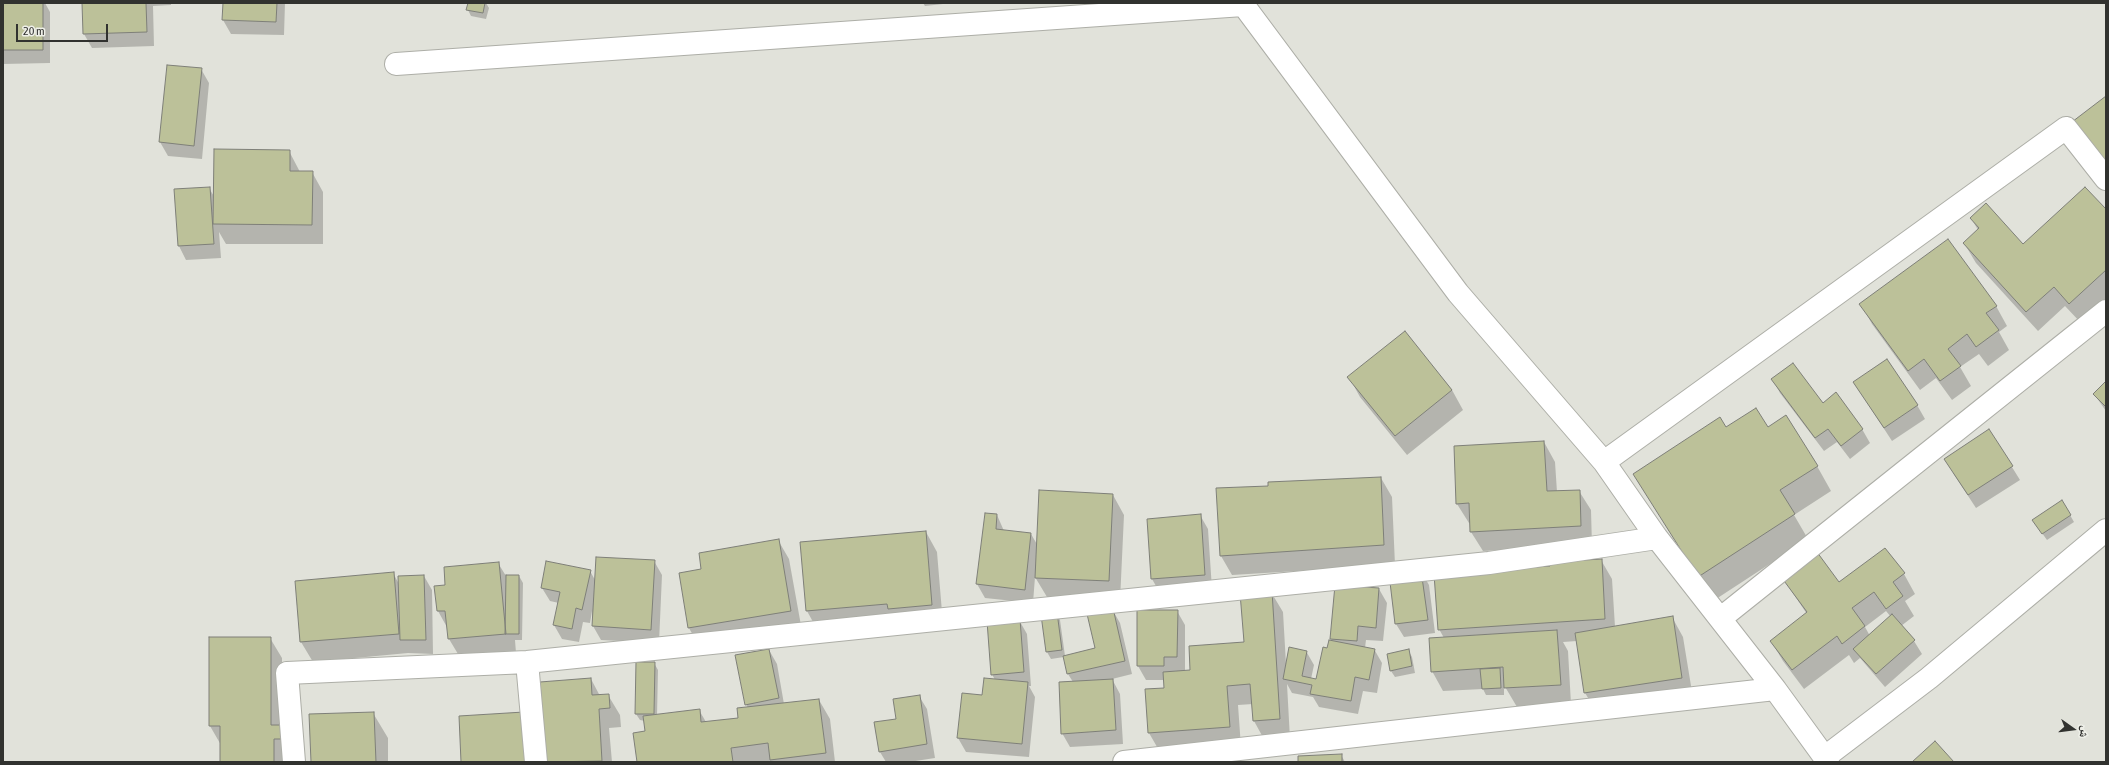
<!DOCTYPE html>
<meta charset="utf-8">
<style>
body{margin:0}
#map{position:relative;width:2109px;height:765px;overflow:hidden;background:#e1e2da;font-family:"Asap Condensed","Noto Naskh Arabic",sans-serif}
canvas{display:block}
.frame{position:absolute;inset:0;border:4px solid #31322f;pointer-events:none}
.north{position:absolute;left:2053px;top:709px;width:40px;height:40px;-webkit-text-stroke:3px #eeefe8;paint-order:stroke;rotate:104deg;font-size:11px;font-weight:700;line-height:16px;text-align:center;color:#31322f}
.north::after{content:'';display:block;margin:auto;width:14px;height:18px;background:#31322f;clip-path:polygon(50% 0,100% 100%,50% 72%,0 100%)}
.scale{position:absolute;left:16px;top:24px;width:92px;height:18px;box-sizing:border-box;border:2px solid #31322f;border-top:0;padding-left:5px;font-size:12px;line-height:14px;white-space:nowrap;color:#31322f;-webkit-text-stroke:3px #eeefe8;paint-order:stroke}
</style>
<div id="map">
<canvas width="2109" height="765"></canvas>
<div class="frame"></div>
<div class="north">ش</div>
<div class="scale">20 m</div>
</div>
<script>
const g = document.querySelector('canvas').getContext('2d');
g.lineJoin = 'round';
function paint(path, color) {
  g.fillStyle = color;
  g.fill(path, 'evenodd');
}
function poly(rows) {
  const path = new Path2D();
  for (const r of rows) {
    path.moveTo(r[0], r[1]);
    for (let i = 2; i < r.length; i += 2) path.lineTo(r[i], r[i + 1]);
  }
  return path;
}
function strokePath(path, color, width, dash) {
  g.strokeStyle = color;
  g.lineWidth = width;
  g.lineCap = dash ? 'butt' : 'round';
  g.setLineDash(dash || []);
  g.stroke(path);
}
paint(poly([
 [3,3,45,3,50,12,50,63,3,64],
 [83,3,171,3,171,5,153,6,154,46,92,48,84,34],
 [224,3,285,3,284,35,231,34,223,20],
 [469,3,486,3,489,8,486,19,471,16,468,10],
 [923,3,952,3,925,6],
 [168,66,201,69,209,83,202,159,168,156,160,142],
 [289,151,300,172,312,172,323,192,323,244,226,244,219,232,221,258,186,260,179,246,209,188,215,198],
 [2106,211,2106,300,2081,323,2065,306,2038,331,1976,263,1964,243,1978,230,1971,218,2023,245],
 [1861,304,1996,306,2007,326,1999,332,2009,350,1988,366,1979,354,1960,367,1971,386,1952,400,1936,378,1920,390,1872,324],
 [1405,332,1452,390,1463,410,1407,455,1360,397,1349,377],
 [1773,380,1822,404,1862,429,1870,443,1850,459,1837,442,1824,451,1780,393],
 [2106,382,2106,411,2094,394],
 [1862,395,1917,405,1925,419,1892,441],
 [1768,428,1817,466,1831,491,1794,515,1808,539,1713,601,1634,474,1726,429],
 [1989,430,2020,480,1976,508,1953,473],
 [1544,442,1555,462,1557,492,1579,491,1591,510,1592,546,1483,551,1471,532,1471,523,1469,523,1457,504],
 [1381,478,1392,497,1395,565,1232,575,1221,556,1269,486],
 [1113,495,1124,515,1120,601,1047,597,1035,577,1033,603,985,598,977,584,997,515,1004,531,1031,534,1038,546],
 [1200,515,1208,529,1212,589,1160,593,1152,579,1148,520],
 [2070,515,2074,522,2047,540,2037,526],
 [926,532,937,552,943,624,818,631,807,611,801,543],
 [778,540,789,559,802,631,700,648,689,628,680,574,702,570],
 [1885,549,1904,574,1915,594,1905,601,1914,616,1901,626,1914,641,1922,654,1885,687,1860,658,1854,663,1849,655,1804,689,1783,661,1771,641,1807,614,1780,574,1839,584],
 [1886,611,1891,617,1870,636,1865,627],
 [1601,560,1612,579,1615,627,1672,617,1683,637,1693,698,1597,712,1585,693,1577,641,1563,642,1568,651,1571,704,1517,707,1504,685,1504,695,1486,695,1483,689,1443,691,1432,671,1444,638,1439,629,1551,567],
 [654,561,662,575,659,643,601,640,593,626,592,611,590,623,583,622,579,642,562,639,554,625,559,603,550,601,542,588,590,571,595,580],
 [498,563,506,576,519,576,523,583,522,640,515,640,516,653,461,659,449,639,448,629,438,611,435,587,446,586],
 [1421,571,1429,585,1435,633,1404,637,1396,624],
 [393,573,399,584,424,576,432,590,433,654,408,653,313,662,301,642,296,582],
 [1379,589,1387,603,1383,641,1366,640,1365,648,1374,649,1382,663,1377,693,1363,691,1358,714,1319,707,1313,697,1292,693,1287,684,1290,739,1265,741,1254,721,1253,704,1238,705,1241,747,1160,752,1149,733,1165,688,1165,680,1146,680,1138,666,1138,611,1177,611,1185,625,1185,672,1192,671,1245,643,1271,592,1283,612,1286,664,1306,651,1314,665,1311,679,1317,680,1328,649,1333,642,1331,639],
 [1112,609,1120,623,1132,674,1112,679,1120,694,1123,744,1070,747,1062,733,1073,682,1068,674,1064,657,1051,659,1047,652,1057,613,1060,620,1065,656,1096,649],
 [1019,620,1027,634,1031,686,1029,686,1035,697,1029,757,966,752,958,738,995,680,992,674],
 [210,638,270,638,282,658,282,726,284,762,221,762,221,745,210,726],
 [769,650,777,664,784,704,819,700,830,719,835,762,638,762,646,732,645,721,640,720,636,714,654,663,658,670,657,716,699,710,706,722,739,719,748,708,746,704],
 [1408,650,1412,657,1415,673,1395,677,1391,671],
 [591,679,600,696,608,695,620,715,621,727,609,728,612,762,547,762],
 [919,696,927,709,935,758,909,762,886,762,880,752,875,723,898,720],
 [373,713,388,738,388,762,312,762],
 [1341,755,1345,762,1299,762]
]), '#0003');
const building = poly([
 [3,3,43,3,43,50,3,50,3,3],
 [82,3,146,3,147,32,83,34,82,3],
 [223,3,277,3,276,22,222,20,223,3],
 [468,3,485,3,483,13,466,10,468,3],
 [167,65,202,68,194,146,159,142,167,65],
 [2106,96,2106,174,2068,125,2106,96],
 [214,149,290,150,290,171,313,171,312,225,213,224,214,149],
 [210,187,214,244,178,246,174,189,210,187],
 [2085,187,2106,209,2106,270,2069,304,2054,287,2026,312,1963,243,1979,228,1970,218,1986,203,2023,244,2085,187],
 [1948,239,1997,306,1986,313,1999,330,1976,347,1967,334,1948,349,1961,366,1940,381,1924,359,1908,371,1859,304,1948,239],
 [1405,331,1452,390,1395,436,1347,377,1405,331],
 [1887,359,1918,405,1884,428,1853,382,1887,359],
 [1793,363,1823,403,1836,392,1863,429,1841,446,1828,429,1815,438,1771,379,1793,363],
 [2106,381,2106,407,2093,394,2106,381],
 [1756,408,1768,427,1786,415,1818,466,1780,490,1795,514,1698,577,1633,474,1720,417,1726,427,1756,408],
 [1989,429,2013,466,1968,495,1944,459,1989,429],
 [1544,441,1547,491,1580,490,1581,526,1470,532,1469,503,1456,504,1454,446,1544,441],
 [1381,477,1384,545,1220,556,1216,488,1268,486,1268,482,1381,477],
 [1039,490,1113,494,1109,581,1035,578,1039,490],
 [2062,500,2071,515,2042,534,2032,520,2062,500],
 [985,513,997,514,996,529,1031,533,1025,590,976,584,985,513],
 [1201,514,1205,575,1151,579,1147,519,1201,514],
 [926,531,932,605,888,609,887,604,806,611,800,542,926,531],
 [779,539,791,611,688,628,679,573,701,569,699,553,779,539],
 [1814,548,1839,582,1885,548,1905,573,1893,582,1903,596,1886,609,1874,592,1852,608,1865,626,1842,644,1837,636,1792,670,1770,641,1807,612,1779,574,1814,548],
 [596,557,655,560,651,630,592,626,596,557],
 [1602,559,1605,619,1438,630,1434,574,1550,566,1550,562,1602,559],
 [546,561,591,570,582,610,576,608,572,629,553,625,560,592,541,588,546,561],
 [499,562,506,634,448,639,445,611,437,611,434,586,445,585,444,567,499,562],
 [1421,570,1428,620,1395,624,1389,574,1421,570],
 [394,572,399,634,300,642,295,581,394,572],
 [424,575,426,640,400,640,398,576,424,575],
 [506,575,519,575,519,634,505,634,506,575],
 [1335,585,1379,588,1376,628,1358,626,1357,641,1330,639,1335,585],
 [1272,591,1280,719,1253,721,1250,684,1227,686,1230,727,1148,733,1145,689,1164,688,1163,672,1190,670,1189,646,1244,642,1240,593,1272,591],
 [1113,608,1125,661,1067,674,1063,656,1095,648,1087,614,1113,608],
 [1137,610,1178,610,1177,657,1164,657,1164,666,1137,666,1137,610],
 [1057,612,1062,650,1046,652,1041,615,1057,612],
 [1892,614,1915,640,1876,674,1853,649,1892,614],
 [1673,616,1682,678,1584,693,1575,633,1673,616],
 [1020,619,1024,672,991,675,987,621,1020,619],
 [1557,630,1561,685,1504,688,1503,667,1431,672,1429,638,1557,630],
 [209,637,271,637,271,725,284,725,284,739,274,739,274,762,220,762,220,726,209,726,209,637],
 [1329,640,1375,649,1369,680,1355,677,1351,701,1310,694,1312,685,1283,679,1289,647,1307,651,1302,676,1316,679,1323,647,1327,648,1329,640],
 [769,649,779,698,745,705,735,655,769,649],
 [1409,649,1412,666,1390,671,1387,654,1409,649],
 [636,662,655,662,654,714,635,714,636,662],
 [1500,668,1501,688,1482,689,1480,669,1500,668],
 [591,678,592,695,609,694,610,708,599,709,602,761,546,762,540,682,591,678],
 [984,678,1028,682,1022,744,957,738,962,693,982,695,984,678],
 [1113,679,1116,730,1061,734,1059,682,1113,679],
 [920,695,927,744,879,752,874,722,896,719,893,699,920,695],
 [819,699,826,753,770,760,768,743,731,748,733,762,637,762,633,733,645,731,643,716,700,709,701,722,738,718,737,708,819,699],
 [374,712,376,762,311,762,309,714,374,712],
 [524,712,527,762,461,762,459,716,524,712],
 [1935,741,1954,762,1912,762,1935,741],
 [1342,754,1342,762,1298,762,1298,756,1342,754]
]);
paint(building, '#bcc199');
strokePath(building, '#7e7f78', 1);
const minor = poly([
 [1242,3,1458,293,1604,462,1657,538,1775,689,1828,762],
 [396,64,1243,5],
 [1604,462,2066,128,2106,179],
 [1721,618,2106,311],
 [527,662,536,762],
 [1825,757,1929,678,2106,530],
 [294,762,287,673,527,662,1489,563,1657,538],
 [1124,762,1775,689]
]);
strokePath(minor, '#adaea7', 24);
strokePath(minor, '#fff', 22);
</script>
